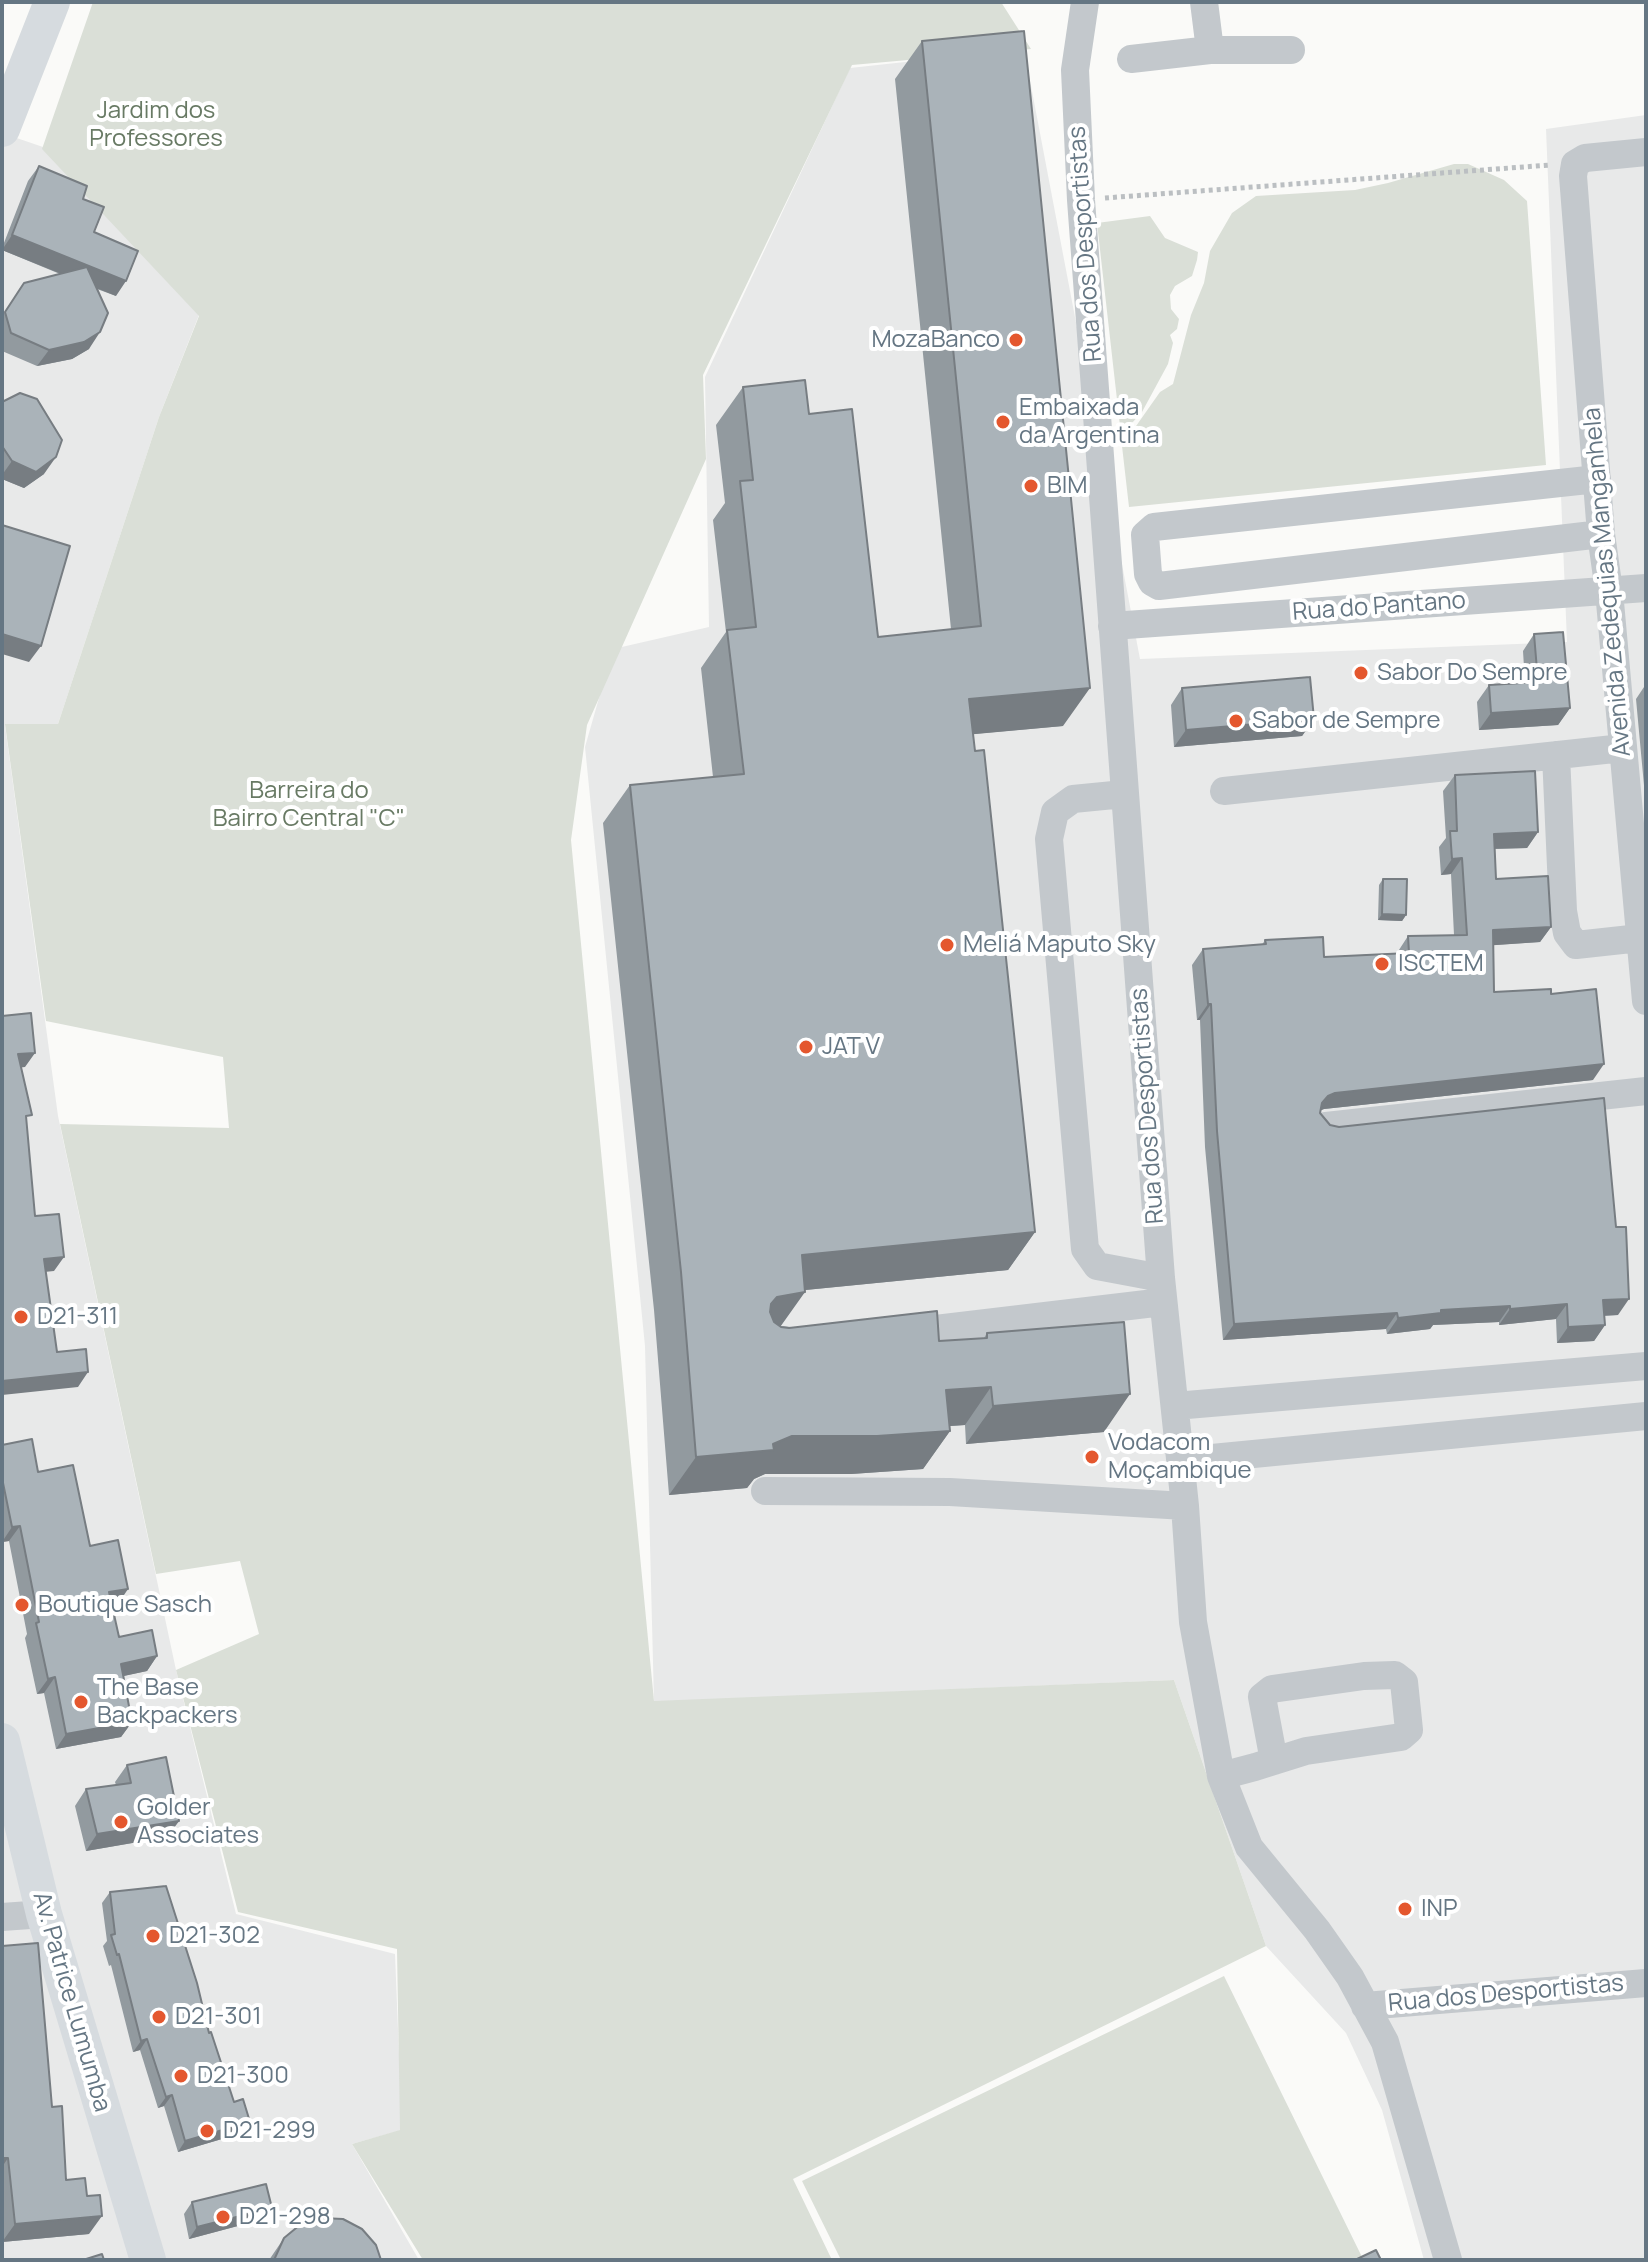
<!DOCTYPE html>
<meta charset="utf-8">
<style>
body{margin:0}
#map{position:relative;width:1648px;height:2262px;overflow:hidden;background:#fafaf8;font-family:Manrope,sans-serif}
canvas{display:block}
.frame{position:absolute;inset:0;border:4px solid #657683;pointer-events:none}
</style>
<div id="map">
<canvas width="1648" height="2262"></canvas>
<div class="frame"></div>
</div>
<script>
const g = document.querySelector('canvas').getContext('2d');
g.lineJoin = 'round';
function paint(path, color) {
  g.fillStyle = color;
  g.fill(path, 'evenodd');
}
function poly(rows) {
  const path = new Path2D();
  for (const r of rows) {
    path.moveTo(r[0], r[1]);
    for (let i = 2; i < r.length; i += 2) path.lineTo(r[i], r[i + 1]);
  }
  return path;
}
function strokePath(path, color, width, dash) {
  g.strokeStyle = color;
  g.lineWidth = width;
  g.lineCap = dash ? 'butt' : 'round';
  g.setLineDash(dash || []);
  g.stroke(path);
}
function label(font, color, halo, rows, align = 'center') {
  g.font = font + ' Manrope,sans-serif';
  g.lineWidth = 8;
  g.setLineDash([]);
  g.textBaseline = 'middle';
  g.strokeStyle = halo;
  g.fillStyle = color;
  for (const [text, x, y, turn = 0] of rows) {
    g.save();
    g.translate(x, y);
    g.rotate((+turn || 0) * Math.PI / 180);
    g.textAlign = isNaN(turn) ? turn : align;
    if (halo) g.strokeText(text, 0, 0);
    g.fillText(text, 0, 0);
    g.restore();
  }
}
paint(poly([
 [1024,49,1140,659,1567,642,1546,129,1646,115,1646,2260,1424,2260,1382,2110,1346,2033,1266,1946,1174,1680,654,1702,645,1346,585,747,613,649,709,627,705,377,850,68],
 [2,133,43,147,199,315,159,417,58,724,5,725,58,1116,176,1670,236,1914,395,1954,402,2130,352,2144,419,2260,2,2260]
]), '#e8e9e9');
paint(poly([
 [93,2,1001,2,1031,49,852,65,703,375,706,459,587,725,571,840,654,1701,1174,1680,1266,1946,793,2179,832,2260,423,2260,352,2144,400,2130,397,1949,238,1912,176,1670,259,1634,240,1561,156,1574,60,1124,229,1128,223,1057,46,1021,5,724,58,724,159,417,199,316,42,149],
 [1454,164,1468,164,1504,180,1527,201,1546,465,1129,507,1122,446,1160,392,1173,384,1191,315,1204,283,1210,251,1232,213,1256,196,1355,190,1388,183],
 [1150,216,1165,238,1198,252,1197,260,1192,276,1175,286,1170,295,1171,309,1179,319,1177,329,1170,335,1173,343,1168,364,1142,412,1121,435,1097,223],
 [1224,1976,1362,2257,1356,2260,841,2260,802,2181]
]), '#dadfd7');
strokePath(poly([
 [1105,198,1550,165]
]), '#bbbfc2', 5, [4, 4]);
strokePath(poly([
 [1085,2,1075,70,1081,200,1161,1278,1185,1506,1193,1622,1221,1776,1249,1847,1317,1930,1350,1977,1385,2042,1448,2260],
 [1204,2,1210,50,1291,50],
 [1131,59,1210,50],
 [1646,152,1585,158,1575,164,1573,176,1601,534,1609,591,1646,1001],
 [1597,479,1154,527,1145,535,1148,574,1152,582,1159,586,1601,534],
 [1112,626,1646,588],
 [1556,755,1563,911,1567,933,1576,945,1640,938],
 [1224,791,1623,748],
 [1124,794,1073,799,1055,812,1049,839,1085,1249,1097,1266,1161,1278],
 [1326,1126,1646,1091],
 [902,1333,1163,1302],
 [1175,1406,1646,1366],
 [1181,1461,1646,1416],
 [765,1491,950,1492,1185,1506],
 [1221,1776,1255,1767,1274,1761,1306,1751,1401,1737,1409,1730,1404,1682,1395,1675,1364,1676,1272,1689,1262,1697,1274,1761],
 [2,1917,44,1914],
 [1365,2006,1646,1983]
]), '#c3c8cc', 28);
strokePath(poly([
 [2,129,52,2],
 [2,1741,44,1914,148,2260]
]), '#d6dbdf', 36);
paint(poly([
 [922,41,1063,726,973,734,1035,1232,1008,1270,805,1290,780,1326,939,1341,984,1338,987,1333,1104,1432,966,1444,965,1425,950,1426,950,1431,923,1469,851,1474,765,1474,754,1479,747,1488,669,1495,654,1310,603,823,630,785,713,777,701,668,726,632,713,520,725,503,716,425,743,387,809,414,878,637,951,629,895,79],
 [39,166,83,199,116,296,97,289,89,349,72,359,37,366,2,351,2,316,24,283,60,274,2,250,2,248,28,181],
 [2,402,44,474,24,488,2,479],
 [1534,634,1570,708,1558,725,1479,730,1477,702,1489,685,1525,683,1523,651],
 [1646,684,1646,807,1636,699],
 [1182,688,1314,719,1302,736,1174,747,1171,705],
 [1455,775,1538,832,1527,848,1495,849,1496,879,1551,927,1540,942,1494,945,1494,992,1551,994,1593,1080,1324,1109,1321,1110,1320,1113,1330,1125,1618,1315,1604,1316,1605,1325,1594,1341,1557,1343,1556,1319,1499,1325,1499,1322,1433,1325,1430,1329,1387,1334,1386,1329,1223,1340,1205,1147,1200,1020,1197,1020,1192,965,1203,949,1262,945,1265,940,1324,957,1397,953,1408,936,1454,935,1451,874,1441,875,1439,847,1446,838,1443,791],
 [1383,879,1406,915,1402,921,1378,920,1379,885],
 [2,1445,38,1472,90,1546,118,1604,112,1605,119,1637,157,1656,147,1671,123,1676,132,1722,121,1737,56,1749,44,1693,37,1694,25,1638,27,1634,9,1541,2,1542],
 [127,1765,179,1821,167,1837,86,1851,75,1806,86,1789,116,1785,115,1782],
 [110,1892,209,2033,234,2102,250,2122,242,2133,178,2152,164,2106,158,2108,140,2050,133,2052,111,1965,109,1966,103,1946,107,1941,102,1903],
 [2,1946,52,2107,66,2180,89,2234,2,2242],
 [192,2202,264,2219,189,2239,184,2214],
 [284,2238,381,2260,269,2260]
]), '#929a9f');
paint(poly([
 [12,235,126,281,116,296,2,250],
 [100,332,89,349,72,359,37,366,49,350],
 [56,457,44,474,24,488,2,479,2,475,12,461],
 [2,634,41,646,29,662,2,654],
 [1090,688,1063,726,943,737,969,699],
 [1570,708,1558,725,1479,730,1491,713],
 [1314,719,1302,736,1174,747,1186,730],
 [1538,832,1527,848,1483,849,1494,834],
 [1462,858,1451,874,1441,875,1452,859],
 [1382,914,1406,915,1402,921,1378,920],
 [1551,927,1540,942,1482,946,1493,930],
 [1208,1004,1211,1004,1200,1020,1197,1020],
 [35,1053,25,1067,8,1069,18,1054],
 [1604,1064,1593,1080,1324,1109,1317,1112,1328,1096,1335,1093],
 [1035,1232,1008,1270,775,1293,802,1255],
 [64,1257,54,1271,34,1273,44,1259],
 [805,1292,778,1330,745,1342,777,1297],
 [1629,1299,1618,1315,1592,1316,1603,1300],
 [1567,1304,1556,1319,1499,1325,1510,1309],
 [1510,1306,1499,1322,1433,1325,1430,1329,1387,1334,1398,1318,1441,1310],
 [1397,1313,1386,1329,1223,1340,1234,1324],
 [1605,1325,1594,1341,1557,1343,1568,1327],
 [88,1372,78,1387,2,1395,2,1381],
 [991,1387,965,1425,920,1428,946,1390],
 [1130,1394,1104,1432,966,1444,993,1406],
 [950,1431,923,1469,851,1474,765,1474,754,1479,747,1488,669,1495,696,1457,792,1436],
 [20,1526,9,1541,2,1542,12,1527],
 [128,1589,118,1604,98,1608,109,1592],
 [157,1656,147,1671,110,1679,121,1664],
 [55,1677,44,1693,37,1694,48,1679],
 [132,1722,121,1737,56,1749,66,1734],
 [179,1821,167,1837,86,1851,97,1834],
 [147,2039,140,2050,133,2052,141,2041],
 [172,2095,164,2106,158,2108,166,2097],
 [250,2122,242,2133,178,2152,185,2141],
 [2,2158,8,2158,2,2167],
 [272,2208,264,2219,189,2239,197,2227],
 [102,2216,89,2234,2,2242,15,2224]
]), '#777d82');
const building = poly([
 [1024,31,1090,688,969,699,975,751,984,750,1035,1232,802,1255,805,1292,777,1297,771,1304,770,1312,774,1322,781,1327,789,1328,937,1311,939,1341,987,1338,987,1333,1124,1322,1130,1394,993,1406,991,1387,946,1390,950,1431,877,1436,792,1436,773,1444,774,1450,696,1457,681,1272,630,785,744,774,727,630,756,627,740,481,753,480,743,387,805,380,809,414,852,409,878,637,981,626,922,41,1024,31],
 [39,166,87,186,83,199,104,207,94,232,138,251,126,281,12,235,39,166],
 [87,267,108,313,100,332,84,342,49,350,11,333,5,312,24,283,87,267],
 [20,393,37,399,62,440,56,457,36,472,12,461,2,446,2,402,20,393],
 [2,525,70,546,41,646,2,634,2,525],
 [1563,632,1570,708,1491,713,1489,685,1538,682,1534,634,1563,632],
 [1310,677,1314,719,1186,730,1182,688,1310,677],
 [1535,771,1538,832,1494,834,1496,879,1548,876,1551,927,1493,930,1494,992,1551,989,1551,994,1596,989,1604,1064,1335,1093,1328,1096,1322,1103,1320,1113,1330,1125,1339,1127,1604,1098,1616,1227,1626,1227,1629,1299,1603,1300,1605,1325,1568,1327,1567,1304,1510,1309,1510,1306,1441,1310,1441,1313,1398,1318,1397,1313,1234,1324,1217,1131,1211,1004,1208,1004,1203,949,1266,944,1265,940,1323,937,1324,957,1409,953,1408,936,1467,935,1462,858,1452,859,1450,831,1457,831,1455,775,1535,771],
 [1383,879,1407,879,1406,915,1382,914,1383,879],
 [31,1013,35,1053,18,1054,32,1115,26,1116,35,1216,59,1214,64,1257,44,1259,57,1352,86,1349,88,1372,2,1381,2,1016,31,1013],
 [32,1439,38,1472,73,1465,90,1546,118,1540,128,1589,109,1592,119,1637,152,1630,157,1656,121,1664,132,1722,66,1734,55,1677,48,1679,36,1623,39,1622,20,1526,12,1527,2,1478,2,1445,32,1439],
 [166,1757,179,1821,97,1834,86,1789,131,1783,127,1765,166,1757],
 [166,1886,197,1983,209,2033,211,2032,234,2102,243,2099,250,2122,185,2141,172,2095,166,2097,147,2039,141,2041,119,1954,117,1955,111,1935,115,1934,110,1892,166,1886],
 [38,1943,52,2107,62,2106,66,2180,85,2178,87,2196,100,2195,102,2216,15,2224,8,2158,2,2158,2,1946,38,1943],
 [266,2184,272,2208,197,2227,192,2202,266,2184],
 [321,2218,343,2219,362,2229,376,2245,381,2260,274,2260,284,2238,301,2224,321,2218],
 [1376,2250,1381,2260,1355,2260,1376,2250],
 [102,2254,104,2260,83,2260,102,2254]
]);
paint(building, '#aab3b9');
strokePath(building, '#777d82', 2);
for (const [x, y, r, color] of [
 [1016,340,8,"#e4572e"],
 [1003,422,8,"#e4572e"],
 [1031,486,8,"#e4572e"],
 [1361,673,8,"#e4572e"],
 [1236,721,8,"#e4572e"],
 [947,945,8,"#e4572e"],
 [1382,964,8,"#e4572e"],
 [806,1047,8,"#e4572e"],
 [21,1317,8,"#e4572e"],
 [1092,1457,8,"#e4572e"],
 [22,1605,8,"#e4572e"],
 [81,1702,8,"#e4572e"],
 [121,1822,8,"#e4572e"],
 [1405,1909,8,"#e4572e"],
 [153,1936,8,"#e4572e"],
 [159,2017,8,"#e4572e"],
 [181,2076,8,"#e4572e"],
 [207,2131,8,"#e4572e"],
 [223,2217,8,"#e4572e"]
]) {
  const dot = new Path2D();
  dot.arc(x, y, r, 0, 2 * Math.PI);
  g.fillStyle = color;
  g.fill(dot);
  strokePath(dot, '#fff', 3);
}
label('24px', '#687a64', '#fff', [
 ["Jardim dos",156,111],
 ["Professores",156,139],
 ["Barreira do",309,791],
 ["Bairro Central \"C\"",309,819]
]);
label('24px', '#657683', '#fff', [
 ["Rua dos Desportistas",1086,244,-94],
 ["Avenida Zedequias Manganhela",1608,582,-95],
 ["Rua do Pantano",1379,607,-4],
 ["Rua dos Desportistas",1148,1106,-94],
 ["Rua dos Desportistas",1506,1994,-5],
 ["Av. Patrice Lumumba",71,2002,74]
]);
label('24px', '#657683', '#fff', [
 ["MozaBanco",1000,340,"right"],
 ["Embaixada",1019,408],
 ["da Argentina",1019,436],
 ["BIM",1047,486],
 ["Sabor Do Sempre",1377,673],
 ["Sabor de Sempre",1252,721],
 ["Meliá Maputo Sky",963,945],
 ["ISCTEM",1398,964],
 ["JAT V",822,1047],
 ["D21-311",37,1317],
 ["Vodacom",1108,1443],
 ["Moçambique",1108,1471],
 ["Boutique Sasch",38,1605],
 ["The Base",97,1688],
 ["Backpackers",97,1716],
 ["Golder",137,1808],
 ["Associates",137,1836],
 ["INP",1421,1909],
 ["D21-302",169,1936],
 ["D21-301",175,2017],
 ["D21-300",197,2076],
 ["D21-299",223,2131],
 ["D21-298",239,2217]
], 'left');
</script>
